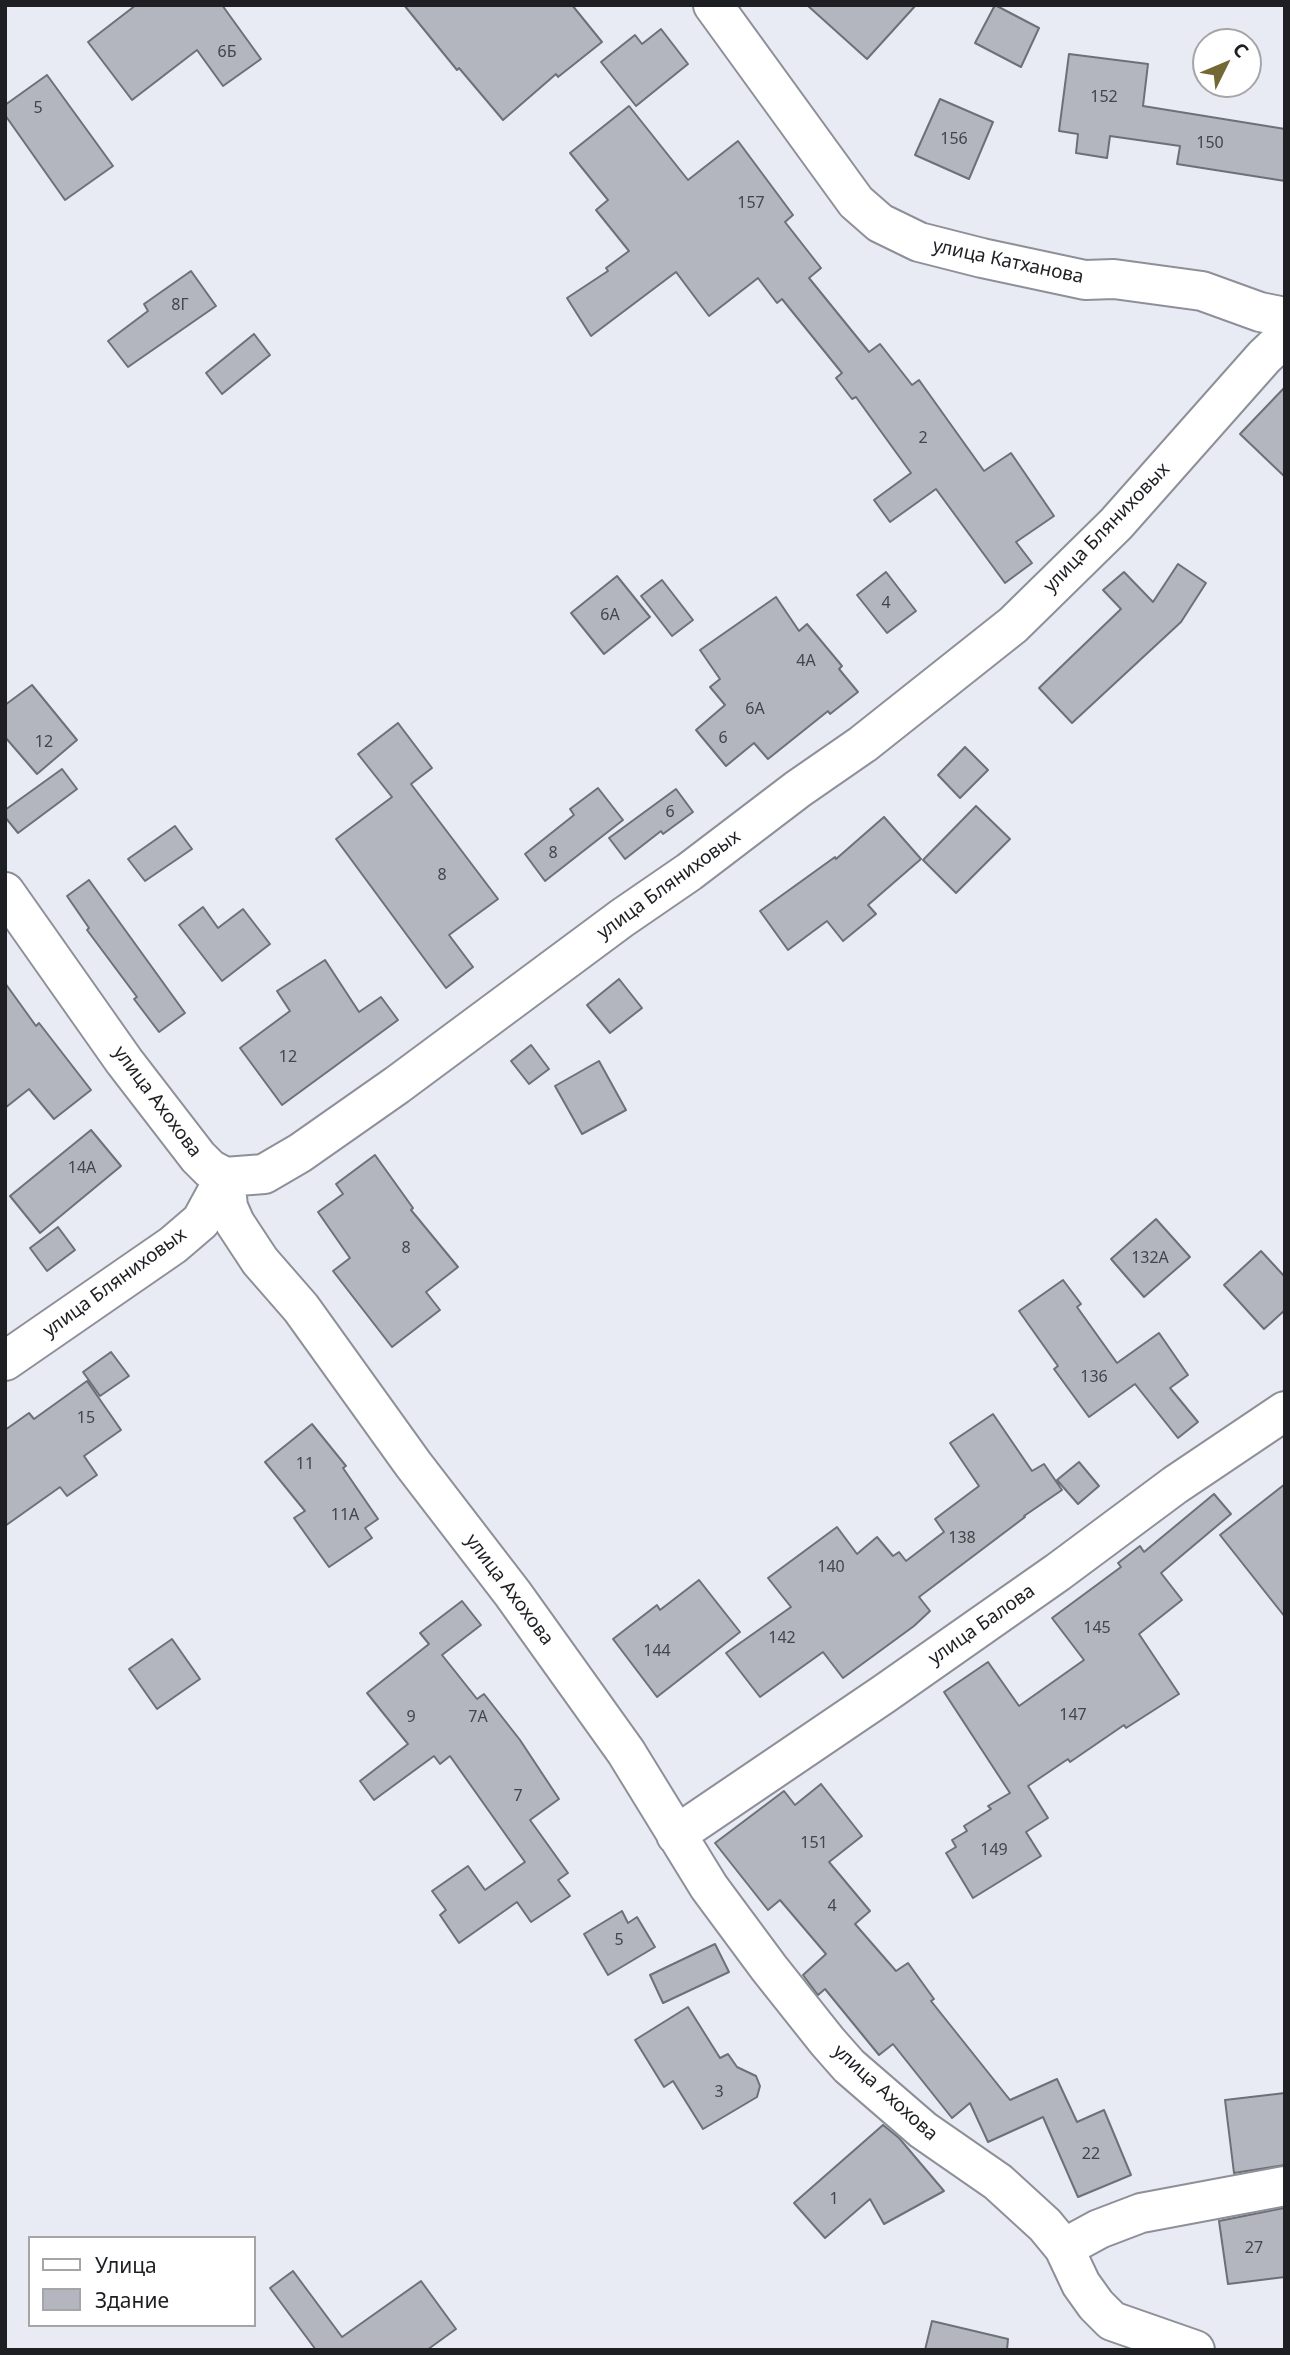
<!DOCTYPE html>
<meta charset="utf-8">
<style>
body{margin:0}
#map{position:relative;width:1290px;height:2355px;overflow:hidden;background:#e8ebf4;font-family:"Noto Sans",sans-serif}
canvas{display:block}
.frame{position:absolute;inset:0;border:7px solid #1d1f22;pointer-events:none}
.legend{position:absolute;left:28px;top:2236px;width:228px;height:91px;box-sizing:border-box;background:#fff;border:2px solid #a5a5a7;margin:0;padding:9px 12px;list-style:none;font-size:21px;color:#1d1f22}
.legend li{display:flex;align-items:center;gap:14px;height:35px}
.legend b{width:35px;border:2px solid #a5a5a7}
.north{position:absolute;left:1192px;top:28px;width:70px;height:70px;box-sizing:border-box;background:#fff;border:2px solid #a5a5a7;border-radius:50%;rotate:47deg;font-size:19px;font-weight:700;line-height:28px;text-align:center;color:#1d1f22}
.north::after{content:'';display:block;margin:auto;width:24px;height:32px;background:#746835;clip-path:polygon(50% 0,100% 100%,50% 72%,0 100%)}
</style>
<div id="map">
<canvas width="1290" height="2355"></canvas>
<div class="frame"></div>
<ul class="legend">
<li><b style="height:9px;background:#fff"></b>Улица</li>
<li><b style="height:19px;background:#b3b6be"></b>Здание</li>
</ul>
<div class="north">С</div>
</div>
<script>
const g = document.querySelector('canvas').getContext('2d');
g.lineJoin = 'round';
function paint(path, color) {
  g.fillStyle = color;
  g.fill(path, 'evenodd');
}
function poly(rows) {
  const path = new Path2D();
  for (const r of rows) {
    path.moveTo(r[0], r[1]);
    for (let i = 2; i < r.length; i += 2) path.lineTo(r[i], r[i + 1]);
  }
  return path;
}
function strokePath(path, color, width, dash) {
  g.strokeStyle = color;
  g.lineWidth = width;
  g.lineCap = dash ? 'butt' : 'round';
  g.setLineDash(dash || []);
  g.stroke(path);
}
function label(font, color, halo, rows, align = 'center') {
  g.font = font + ' "Noto Sans",sans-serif';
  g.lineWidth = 6;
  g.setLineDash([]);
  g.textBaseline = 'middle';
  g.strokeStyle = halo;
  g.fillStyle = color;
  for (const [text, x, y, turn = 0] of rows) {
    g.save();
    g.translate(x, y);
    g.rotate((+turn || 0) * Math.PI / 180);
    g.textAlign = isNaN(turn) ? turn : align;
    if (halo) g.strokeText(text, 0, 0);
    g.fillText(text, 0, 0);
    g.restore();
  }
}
const building = poly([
 [136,5,222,5,261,59,223,86,197,50,132,100,88,42,136,5],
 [404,5,572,5,602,42,558,77,556,74,503,120,459,68,457,70,404,5],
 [807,5,916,5,867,59,807,5],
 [995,5,1039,28,1021,67,975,43,995,5],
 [661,29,688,64,636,106,601,62,635,35,642,44,661,29],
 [1069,54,1148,64,1143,106,1285,129,1285,181,1177,164,1180,146,1110,136,1107,158,1076,153,1078,134,1059,131,1069,54],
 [47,75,113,166,65,200,5,115,5,105,47,75],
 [940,99,993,122,969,179,915,155,940,99],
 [629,106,688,180,738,141,793,215,785,222,821,268,809,278,869,352,880,344,912,385,919,380,984,471,1011,453,1054,516,1016,542,1032,563,1005,583,936,489,890,522,874,500,911,473,856,397,852,399,836,378,842,373,782,299,777,303,758,278,709,316,676,272,591,336,567,298,608,271,606,268,629,251,596,210,608,200,570,153,629,106],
 [191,271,216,306,128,367,108,341,148,311,144,304,191,271],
 [254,334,270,355,222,394,206,373,254,334],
 [1285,387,1285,477,1240,434,1285,387],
 [1178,564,1206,583,1181,622,1072,723,1039,688,1121,609,1103,590,1124,572,1153,602,1178,564],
 [886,572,916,611,887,633,857,595,886,572],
 [617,576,650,617,604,654,571,613,617,576],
 [662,580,693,620,672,636,641,596,662,580],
 [776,597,799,631,807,624,842,666,839,669,858,692,830,714,828,711,768,759,754,743,726,766,696,730,725,705,710,687,720,679,700,650,776,597],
 [32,685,77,740,37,774,5,737,5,705,32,685],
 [398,723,432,768,411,784,498,899,449,935,473,967,446,988,336,839,392,797,358,754,398,723],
 [965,747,988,770,960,798,938,775,965,747],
 [62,769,77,789,18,833,5,817,5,810,62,769],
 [598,788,623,820,545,881,525,854,574,815,570,809,598,788],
 [676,789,693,812,663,834,661,831,625,859,609,838,676,789],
 [976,806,1010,839,956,893,923,860,976,806],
 [884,817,921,859,868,905,876,914,843,941,827,921,788,950,760,911,835,857,836,859,884,817],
 [175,826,192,849,145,881,128,859,175,826],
 [89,880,185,1013,159,1032,134,999,137,997,87,930,89,928,67,896,89,880],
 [203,907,218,928,243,909,270,944,222,981,179,925,203,907],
 [325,960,359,1012,381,997,398,1020,282,1105,240,1048,290,1011,277,991,325,960],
 [619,979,642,1008,610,1033,587,1005,619,979],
 [5,983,36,1026,39,1023,91,1090,54,1119,29,1089,5,1108,5,983],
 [531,1045,549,1069,529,1084,511,1061,531,1045],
 [599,1061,626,1110,582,1134,555,1086,599,1061],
 [91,1130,121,1166,40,1233,10,1196,91,1130],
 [375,1155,413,1208,411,1210,458,1267,426,1292,440,1310,392,1347,333,1271,350,1258,318,1212,343,1194,336,1184,375,1155],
 [1156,1219,1190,1257,1144,1297,1111,1259,1156,1219],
 [58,1227,75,1250,47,1271,30,1248,58,1227],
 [1261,1251,1285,1277,1285,1310,1264,1329,1224,1285,1261,1251],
 [1063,1280,1081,1304,1077,1307,1117,1363,1159,1333,1188,1375,1170,1388,1198,1422,1178,1438,1135,1384,1089,1417,1054,1369,1058,1366,1019,1311,1063,1280],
 [111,1352,129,1376,100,1396,83,1372,111,1352],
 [87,1381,121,1430,84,1456,97,1475,67,1496,60,1487,5,1526,5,1430,29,1413,34,1419,87,1381],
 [993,1414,1032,1471,1044,1464,1062,1490,1024,1516,1025,1517,919,1597,930,1611,914,1626,843,1678,823,1652,760,1697,726,1653,791,1607,768,1578,837,1527,857,1554,877,1537,893,1556,899,1552,906,1561,944,1532,935,1519,979,1486,950,1443,993,1414],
 [312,1424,346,1466,343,1468,378,1519,365,1528,372,1538,329,1567,294,1518,305,1511,265,1462,312,1424],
 [1079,1462,1099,1486,1078,1504,1057,1480,1079,1462],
 [1285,1484,1285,1617,1220,1535,1285,1484],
 [1214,1494,1231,1514,1161,1573,1182,1600,1139,1634,1179,1694,1126,1728,1124,1725,1070,1762,1068,1759,1028,1786,1048,1818,1026,1832,1041,1856,973,1898,946,1853,956,1847,952,1840,967,1831,964,1826,991,1809,988,1806,1010,1793,944,1692,988,1662,1019,1706,1084,1660,1052,1618,1121,1567,1118,1563,1140,1546,1144,1552,1214,1494],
 [699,1580,740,1632,657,1697,613,1639,657,1605,660,1610,699,1580],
 [462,1601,481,1625,442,1655,477,1699,484,1694,520,1740,559,1799,530,1820,568,1873,558,1880,570,1896,531,1922,517,1902,459,1943,440,1915,446,1910,432,1891,468,1866,485,1890,525,1862,450,1756,440,1764,434,1756,374,1800,360,1781,408,1744,367,1693,429,1644,420,1633,462,1601],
 [172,1639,200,1679,157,1709,129,1669,172,1639],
 [821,1784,862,1836,829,1862,870,1911,855,1924,896,1971,908,1963,934,1999,931,2001,1010,2100,1057,2079,1077,2122,1104,2110,1131,2175,1078,2197,1043,2117,988,2142,970,2103,952,2118,893,2044,879,2055,825,1989,818,1995,803,1975,826,1954,780,1900,768,1910,715,1843,784,1791,795,1805,821,1784],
 [622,1911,628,1923,637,1917,655,1947,608,1975,584,1934,622,1911],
 [715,1944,729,1972,663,2003,650,1975,715,1944],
 [688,2007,720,2058,728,2054,737,2067,756,2076,760,2086,757,2097,703,2129,673,2081,664,2087,635,2040,688,2007],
 [1285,2093,1285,2165,1234,2173,1225,2100,1285,2093],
 [883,2125,899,2138,944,2191,884,2224,870,2199,825,2238,794,2203,883,2125],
 [1284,2208,1285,2277,1228,2284,1219,2221,1284,2208],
 [293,2271,342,2337,421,2281,456,2329,427,2350,316,2350,270,2288,293,2271],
 [932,2321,1008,2339,1007,2350,925,2350,932,2321]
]);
paint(building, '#b3b6be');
strokePath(building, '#6c7077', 2);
const minor = poly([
 [713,5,856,202,880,223,919,242,982,258,1085,280,1114,279,1202,291,1260,312,1285,317],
 [5,892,124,1061,198,1157,210,1169,225,1177,264,1174,300,1153,397,1085,622,918,689,872,798,789,863,744,1013,625,1116,524,1264,357,1285,337],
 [225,1177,228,1207,235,1223,260,1261,301,1308,413,1464,513,1594,626,1752,709,1887,769,1968,827,2041,849,2066,923,2130,998,2182,1045,2225,1064,2248,1081,2284,1096,2305,1112,2321,1195,2350],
 [5,1361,173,1245,201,1221,225,1177],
 [676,1835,884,1694,1058,1572,1175,1485,1285,1411],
 [1064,2248,1099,2229,1141,2213,1285,2186]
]);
strokePath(minor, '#8d9098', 42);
strokePath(minor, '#fff', 38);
label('16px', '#424549', null, [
 ["6Б",227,52],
 ["152",1104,97],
 ["5",38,108],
 ["156",954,139],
 ["150",1210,143],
 ["157",751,203],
 ["8Г",180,305],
 ["2",923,438],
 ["4",886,603],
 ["6А",610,615],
 ["4А",806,661],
 ["6А",755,709],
 ["6",723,738],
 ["12",44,742],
 ["6",670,812],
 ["8",553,853],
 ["8",442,875],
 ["12",288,1057],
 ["14А",82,1168],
 ["8",406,1248],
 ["132А",1150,1258],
 ["136",1094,1377],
 ["15",86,1418],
 ["11",305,1464],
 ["11А",345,1515],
 ["138",962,1538],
 ["140",831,1567],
 ["145",1097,1628],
 ["142",782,1638],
 ["144",657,1651],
 ["147",1073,1715],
 ["9",411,1717],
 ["7А",478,1717],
 ["7",518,1796],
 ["151",814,1843],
 ["149",994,1850],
 ["4",832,1906],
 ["5",619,1940],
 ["3",719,2092],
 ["22",1091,2154],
 ["1",834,2199],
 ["27",1254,2248]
]);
label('19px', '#1d1f22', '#fff', [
 ["улица Катханова",1008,262,12],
 ["улица Бляниховых",1107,528,-46],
 ["улица Бляниховых",669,885,-36],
 ["улица Ахохова",157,1102,53],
 ["улица Бляниховых",115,1283,-36],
 ["улица Ахохова",509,1590,53],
 ["улица Балова",982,1625,-35],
 ["улица Ахохова",885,2093,42]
]);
</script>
